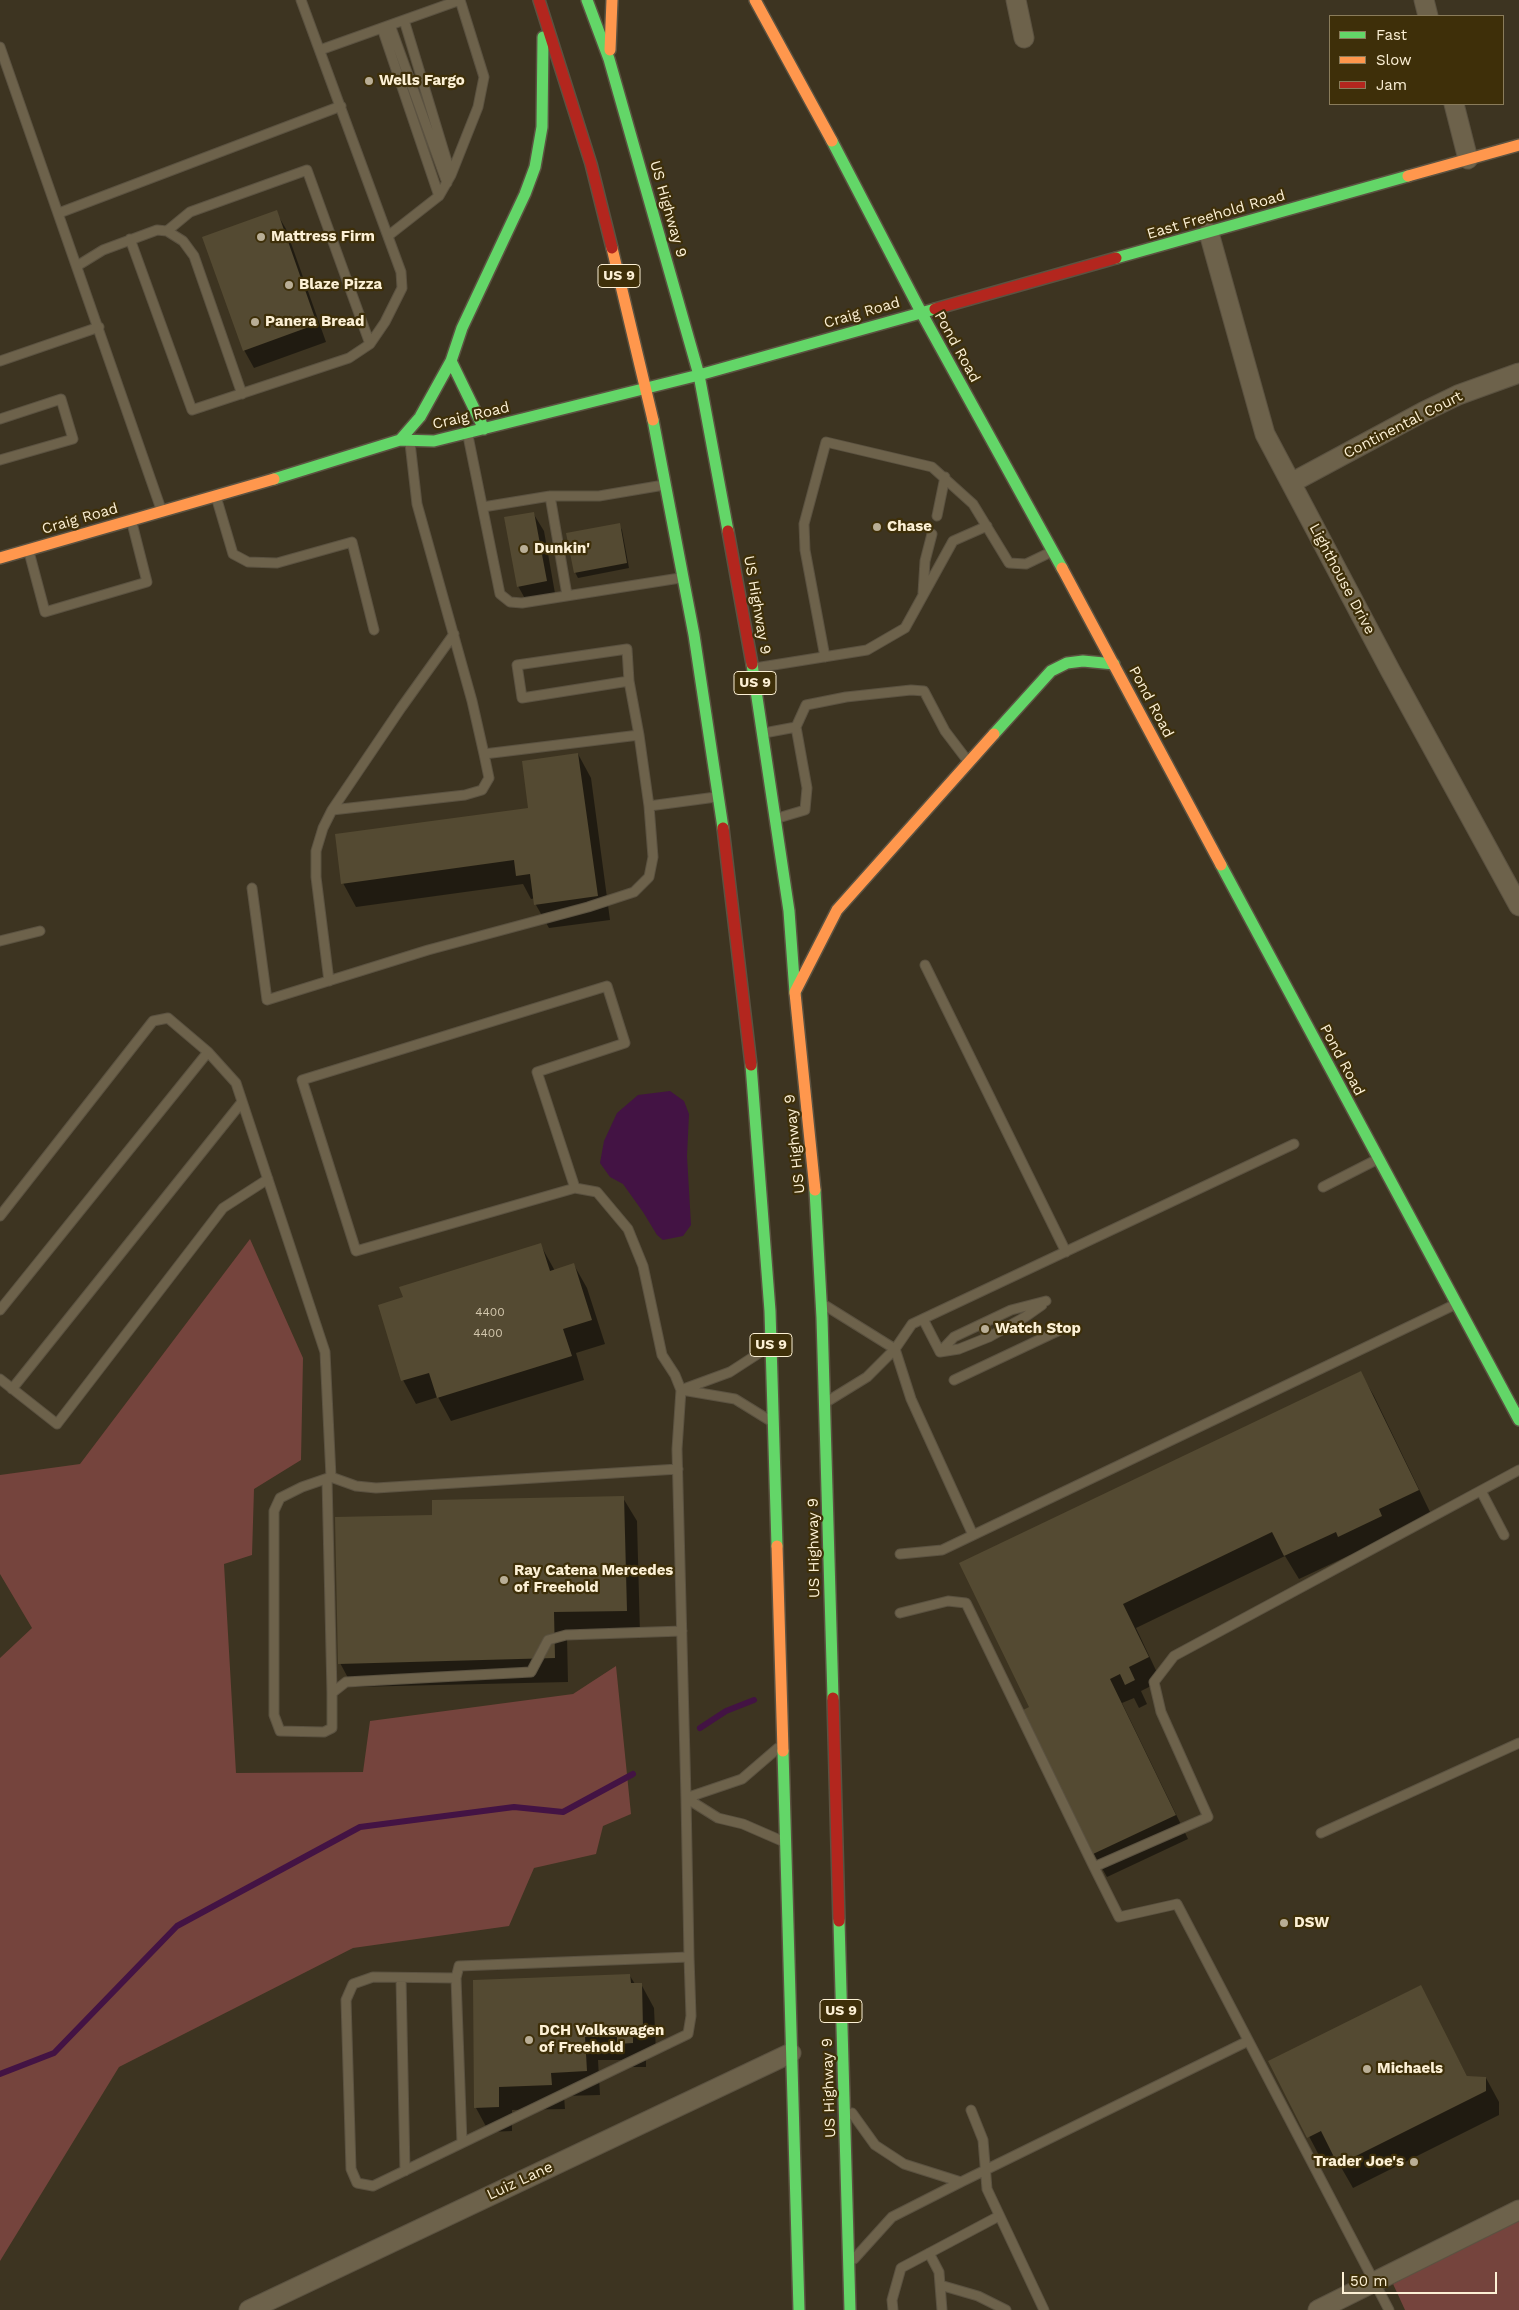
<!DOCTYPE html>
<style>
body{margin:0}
#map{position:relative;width:1519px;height:2310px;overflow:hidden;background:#3d3421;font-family:"Work Sans",sans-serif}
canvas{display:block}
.legend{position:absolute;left:1329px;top:15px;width:175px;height:90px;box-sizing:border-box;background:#3e2f09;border:1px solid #8a7c5b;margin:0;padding:6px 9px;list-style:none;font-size:15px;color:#fcf0d5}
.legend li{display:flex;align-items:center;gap:10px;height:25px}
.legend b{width:25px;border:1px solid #8a7c5b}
.scale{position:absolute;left:1342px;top:2272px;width:155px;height:22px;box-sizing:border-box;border:2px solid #fcf0d5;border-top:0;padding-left:6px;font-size:15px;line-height:18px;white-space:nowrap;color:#fcf0d5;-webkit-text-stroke:4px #3e2f09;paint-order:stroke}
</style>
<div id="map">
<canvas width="1519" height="2310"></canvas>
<ul class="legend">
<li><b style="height:6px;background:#63d668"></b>Fast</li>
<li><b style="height:6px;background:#ff974d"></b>Slow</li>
<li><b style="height:6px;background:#b3261e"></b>Jam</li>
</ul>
<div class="scale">50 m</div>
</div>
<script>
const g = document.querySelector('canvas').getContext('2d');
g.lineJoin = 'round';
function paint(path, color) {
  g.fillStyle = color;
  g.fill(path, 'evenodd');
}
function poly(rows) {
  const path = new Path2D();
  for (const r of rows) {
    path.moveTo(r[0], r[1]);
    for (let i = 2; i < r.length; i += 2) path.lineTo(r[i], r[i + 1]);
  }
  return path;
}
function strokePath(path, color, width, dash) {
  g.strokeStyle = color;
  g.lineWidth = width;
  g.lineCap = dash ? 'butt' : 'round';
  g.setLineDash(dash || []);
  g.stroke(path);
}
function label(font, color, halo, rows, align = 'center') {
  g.font = font + ' "Work Sans",sans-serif';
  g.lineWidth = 4.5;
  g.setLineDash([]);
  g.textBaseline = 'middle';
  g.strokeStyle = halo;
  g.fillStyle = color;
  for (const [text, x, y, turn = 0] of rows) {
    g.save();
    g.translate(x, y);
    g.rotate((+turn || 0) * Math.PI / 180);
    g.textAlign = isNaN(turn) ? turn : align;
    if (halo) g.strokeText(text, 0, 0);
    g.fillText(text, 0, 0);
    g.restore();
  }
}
paint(poly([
 [250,1239,303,1358,301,1460,254,1489,252,1555,224,1564,236,1773,363,1772,370,1721,573,1694,616,1666,631,1814,603,1826,596,1854,534,1868,509,1926,353,1948,119,2067,0,2261,0,1658,32,1628,0,1574,0,1475,80,1464],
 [1519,2213,1519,2310,1405,2310,1388,2273]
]), '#75443d');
paint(poly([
 [670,1091,684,1101,689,1114,687,1156,691,1225,683,1236,663,1240,657,1235,643,1212,623,1184,610,1177,600,1163,604,1141,617,1113,638,1095]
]), '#431344');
paint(poly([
 [276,212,286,229,326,342,254,368,244,350],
 [533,513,544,531,556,599,528,604,518,586],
 [619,525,622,530,629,568,578,578,575,572],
 [578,754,591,778,610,920,549,928,536,905,535,898,531,899,523,884,356,907,343,883,530,809],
 [540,1244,555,1271,574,1265,587,1288,605,1344,576,1353,584,1380,451,1421,438,1397,416,1404,403,1380,404,1298],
 [1360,1372,1374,1396,1431,1514,1391,1533,1395,1540,1353,1560,1350,1555,1299,1579,1285,1556,1136,1628,1161,1681,1141,1691,1147,1704,1139,1708,1134,1698,1122,1703,1188,1839,1107,1877,1094,1854,1024,1710,1030,1707,961,1564],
 [623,1498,637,1521,640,1634,567,1636,568,1682,353,1687,340,1663],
 [630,1976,635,1984,641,1984,654,2008,656,2052,646,2052,646,2067,632,2067,628,2060,598,2060,600,2095,564,2096,565,2109,512,2110,512,2131,489,2132,476,2108,474,1981],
 [1420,1986,1468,2078,1486,2078,1499,2102,1499,2115,1353,2188,1334,2155,1322,2161,1270,2062]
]), '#0007');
strokePath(poly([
 [700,1728,726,1711,754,1700],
 [0,2074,54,2053,177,1926,360,1827,514,1807,563,1812,633,1774]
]), '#431344', 6);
paint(poly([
 [277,210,317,324,243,351,202,237],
 [534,512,547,581,517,587,504,517],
 [620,523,627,563,574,573,566,533],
 [578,753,598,896,534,905,530,874,516,876,514,860,341,884,335,834,528,808,522,761],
 [541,1243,550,1271,574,1263,592,1320,563,1329,572,1356,437,1398,429,1373,401,1381,378,1305,403,1297,399,1287],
 [989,1322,992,1330,981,1335,977,1327],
 [1361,1371,1419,1490,1379,1509,1382,1516,1338,1537,1336,1532,1284,1556,1272,1532,1123,1604,1149,1657,1129,1667,1135,1680,1125,1685,1120,1674,1110,1679,1176,1815,1093,1854,1023,1710,1029,1707,959,1563],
 [624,1496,627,1611,554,1612,555,1658,338,1664,335,1517,432,1515,432,1500],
 [630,1974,631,1983,642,1983,643,2029,633,2029,633,2043,617,2044,617,2037,585,2037,587,2071,551,2073,552,2085,499,2087,499,2107,474,2108,473,1980],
 [1421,1985,1467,2076,1486,2077,1486,2091,1338,2165,1321,2131,1307,2138,1268,2061]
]), '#544a32');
const lane = poly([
 [404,20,451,175],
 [390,25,447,183],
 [382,28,439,196],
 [0,47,161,509],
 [320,50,460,0],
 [59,213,341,106],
 [167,231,190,212,307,170,370,344],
 [388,236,439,196,451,175,478,107,484,77,460,0],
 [130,239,192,410,349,358,370,344,385,322,402,288,401,272,301,0],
 [77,266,103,250,157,230,167,231,183,241,194,256,242,394],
 [0,361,99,327],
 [0,419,61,399,73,439,0,460],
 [468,436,500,594,510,602,522,603,680,578],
 [410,443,417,504,472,701,484,754],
 [550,496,567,595],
 [217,500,233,554,248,562,277,563,352,542,374,630],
 [483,507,550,496,599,496,664,485],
 [937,516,945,477],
 [29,552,45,612,147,582,132,523],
 [923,593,925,561,932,534],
 [825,657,805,550,804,524,826,442,932,467,973,504,1009,563,1026,564,1051,552],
 [755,668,867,650,905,628,953,541,987,526],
 [629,681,522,698,517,665,627,649,629,681,639,735],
 [764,733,796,727],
 [332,810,401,708,454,634],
 [778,818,805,810,807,788,796,727,806,705,846,697,911,690,924,691,945,731,967,760],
 [252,888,267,1000,428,950,588,907,634,892,649,877,653,857,649,806,716,797],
 [0,941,40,931],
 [925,965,1066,1252],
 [329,981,316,877,316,851,323,828,332,810,465,795,482,790,489,778,484,754,639,735,649,806],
 [1323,1187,1376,1160],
 [575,1188,537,1072,625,1043,607,986,302,1080,356,1251,575,1188,597,1192,628,1229,643,1266,662,1355,675,1375,681,1390,677,1449,686,1798,689,1957,691,2016,688,2034,373,2186,357,2183,351,2169,346,2000,353,1984,373,1977,456,1978,459,1966,689,1957],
 [0,1216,153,1021,168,1018,208,1052,236,1083,325,1352,331,1477,302,1487,280,1498,274,1511,274,1715,280,1731,324,1732,332,1728,332,1693,346,1682,531,1672,548,1640,566,1635,682,1631],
 [826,1306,895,1349,867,1377,828,1401],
 [0,1310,208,1052],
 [923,1319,940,1352],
 [940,1352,954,1337,1011,1310,1046,1301],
 [940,1352,959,1349,989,1337,1025,1317,1042,1305],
 [0,1379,57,1424,223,1208,268,1179],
 [954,1380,1060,1330],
 [12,1389,242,1102],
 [681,1390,730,1372,767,1348],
 [682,1390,735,1399,769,1420],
 [331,1477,356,1486,376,1488,678,1469],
 [327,1479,332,1693],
 [1481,1491,1504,1535],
 [973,1535,911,1399,895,1349,912,1324,1294,1144],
 [900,1554,942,1550,1454,1305],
 [900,1613,948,1601,966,1603,1094,1867],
 [778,1748,742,1779,686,1798,718,1818,743,1824,782,1841],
 [1321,1833,1519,1743],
 [401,1978,405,2171],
 [456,1978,462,2143],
 [971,2110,983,2140,987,2189,1044,2310],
 [852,2113,875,2145,904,2164,961,2182,892,2217,854,2259],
 [961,2182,1248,2041],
 [929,2253,939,2272,942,2310],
 [940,2285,978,2296,1006,2310],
 [893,2310,892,2300,901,2268,999,2216],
 [1389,2310,1177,1904,1119,1917,1094,1867,1208,1817,1161,1712,1154,1682,1174,1656,1519,1470]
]);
const street = poly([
 [1016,0,1024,38],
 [1424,0,1428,16],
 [1454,104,1468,159],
 [1209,233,1265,434,1390,670,1519,906],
 [1291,483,1423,412,1458,395,1519,373],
 [249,2310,791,2053],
 [1318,2310,1519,2210]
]);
const fast = poly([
 [587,0,609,59,699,375,728,531],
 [832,141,921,312,1062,568],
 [1116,258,1408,176],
 [451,361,484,429],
 [653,420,694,635,723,828],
 [400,440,420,417,451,361,462,328,525,194,535,167,542,127,543,37],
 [274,479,400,440,434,441,699,375,935,309],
 [752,664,789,911,795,993],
 [994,734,1051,671,1067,663,1083,661,1114,664],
 [1221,865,1519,1420],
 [751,1065,770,1311,777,1546],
 [815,1190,822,1318,833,1698],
 [783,1751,799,2310],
 [839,1921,850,2310]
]);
const slow = poly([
 [755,0,832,141],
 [610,50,612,0],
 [1408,176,1519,145],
 [612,248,653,420],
 [0,558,274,479],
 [1062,568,1221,865],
 [795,992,837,910,994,734],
 [795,993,815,1190],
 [777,1546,783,1751]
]);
const jam = poly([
 [539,0,591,164,612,248],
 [935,309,1116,258],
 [728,531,752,664],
 [723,828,751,1065],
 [833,1698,839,1921]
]);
strokePath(lane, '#5b5241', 11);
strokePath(street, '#5b5241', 21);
strokePath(fast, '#5b5241', 14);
strokePath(slow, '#5b5241', 14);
strokePath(jam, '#5b5241', 14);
strokePath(lane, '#6d624b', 9);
strokePath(street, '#6d624b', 19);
strokePath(fast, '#63d668', 11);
strokePath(slow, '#ff974d', 11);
strokePath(jam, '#b3261e', 11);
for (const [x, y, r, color] of [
 [369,81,5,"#b9ae96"],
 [261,237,5,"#b9ae96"],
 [289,285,5,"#b9ae96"],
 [255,322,5,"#b9ae96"],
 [877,527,5,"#b9ae96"],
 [524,549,5,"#b9ae96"],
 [985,1329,5,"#b9ae96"],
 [504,1580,5,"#b9ae96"],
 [1284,1923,5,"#b9ae96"],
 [529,2040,5,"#b9ae96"],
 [1367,2069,5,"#b9ae96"],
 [1414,2162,5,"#b9ae96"]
]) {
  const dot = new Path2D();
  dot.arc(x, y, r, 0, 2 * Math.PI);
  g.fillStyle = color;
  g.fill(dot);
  strokePath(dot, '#3e2f09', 2);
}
label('12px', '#d2c6ac', null, [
 ["4400",490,1312],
 ["4400",488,1333]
]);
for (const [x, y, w] of [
 [619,276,42],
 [755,683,42],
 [771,1345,42],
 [841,2011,42]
]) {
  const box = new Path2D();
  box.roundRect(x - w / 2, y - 11.5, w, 23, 4);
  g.fillStyle = '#3e2f09';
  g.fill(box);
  strokePath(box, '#fcf0d5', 1);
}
label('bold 14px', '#fcf0d5', null, [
 ["US 9",619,276],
 ["US 9",755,683],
 ["US 9",771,1345],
 ["US 9",841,2011]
]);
label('bold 15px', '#fcf0d5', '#3e2f09', [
 ["Wells Fargo",379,81],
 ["Mattress Firm",271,237],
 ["Blaze Pizza",299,285],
 ["Panera Bread",265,322],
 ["Chase",887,527],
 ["Dunkin'",534,549],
 ["Watch Stop",995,1329],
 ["Ray Catena Mercedes",514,1571],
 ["of Freehold",514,1588],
 ["DSW",1294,1923],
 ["DCH Volkswagen",539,2031],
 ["of Freehold",539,2048],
 ["Michaels",1377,2069],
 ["Trader Joe's",1404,2162,"right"]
], 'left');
label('15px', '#fcf0d5', '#3e2f09', [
 ["US Highway 9",668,209,74],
 ["East Freehold Road",1216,215,-16],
 ["Craig Road",862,313,-16],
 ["Pond Road",957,347,61],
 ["Craig Road",471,416,-13],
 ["Continental Court",1403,425,-27],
 ["Craig Road",80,519,-16],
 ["Lighthouse Drive",1342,579,62],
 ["US Highway 9",757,605,80],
 ["Pond Road",1151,702,62],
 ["Pond Road",1342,1060,62],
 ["US Highway 9",795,1144,-96],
 ["US Highway 9",814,1548,-91],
 ["US Highway 9",829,2088,-92],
 ["Luiz Lane",520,2181,-25]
]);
</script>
